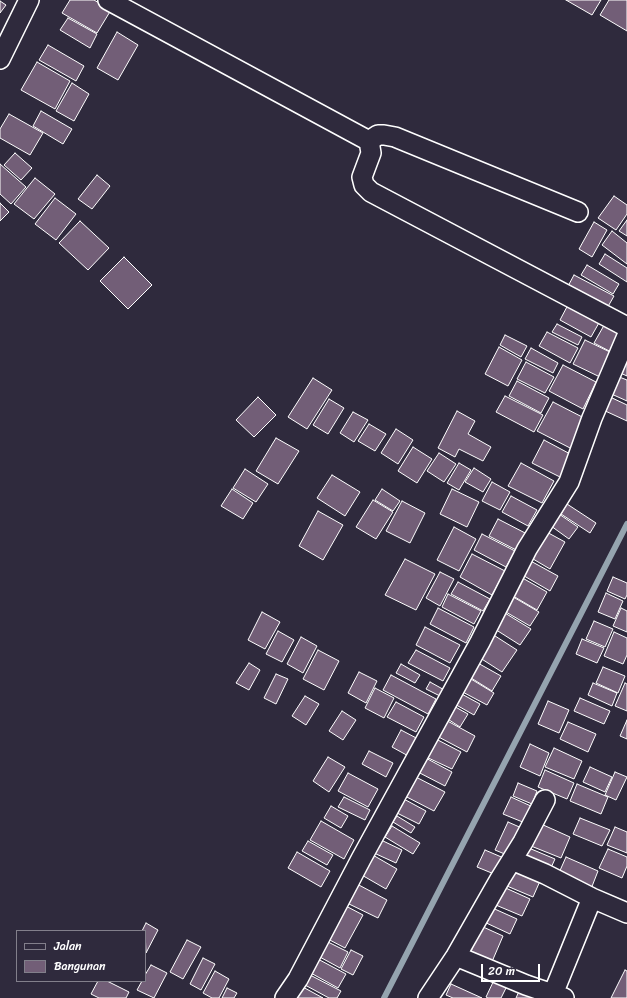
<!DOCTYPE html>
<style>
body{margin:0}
#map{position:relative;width:627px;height:998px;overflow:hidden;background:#2f2a3d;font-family:Sriracha,sans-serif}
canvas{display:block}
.legend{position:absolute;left:16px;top:930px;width:130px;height:52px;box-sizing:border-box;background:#2f2a3d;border:1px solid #827f8b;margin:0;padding:5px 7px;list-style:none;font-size:12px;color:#fff}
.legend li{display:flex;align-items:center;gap:8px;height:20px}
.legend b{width:20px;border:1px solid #827f8b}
.scale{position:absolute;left:481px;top:964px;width:59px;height:18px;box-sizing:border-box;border:2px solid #fff;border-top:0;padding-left:5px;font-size:12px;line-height:14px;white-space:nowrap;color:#fff;-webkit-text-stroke:3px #2f2a3d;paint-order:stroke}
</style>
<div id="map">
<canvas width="627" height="998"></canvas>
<ul class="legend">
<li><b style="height:5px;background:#2f2a3d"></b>Jalan</li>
<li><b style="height:11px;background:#725e77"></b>Bangunan</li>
</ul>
<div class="scale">20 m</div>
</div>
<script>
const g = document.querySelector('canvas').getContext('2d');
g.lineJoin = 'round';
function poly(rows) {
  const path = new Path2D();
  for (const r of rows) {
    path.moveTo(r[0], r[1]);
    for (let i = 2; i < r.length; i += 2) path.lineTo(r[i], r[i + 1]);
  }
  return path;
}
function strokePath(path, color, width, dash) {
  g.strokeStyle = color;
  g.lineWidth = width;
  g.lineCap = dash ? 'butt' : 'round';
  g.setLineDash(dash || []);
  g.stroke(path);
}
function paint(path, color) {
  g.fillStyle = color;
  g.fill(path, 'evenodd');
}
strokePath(poly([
 [384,998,627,524]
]), '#95a4af', 6);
const building = poly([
 [70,0,94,0,111,10,97,33,62,13,70,0],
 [566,0,601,0,592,15,566,0],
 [609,0,627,0,627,31,600,15,609,0],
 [0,1,6,5,0,13,0,1],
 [68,18,97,34,90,48,60,30,68,18],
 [117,32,138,45,118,80,97,68,117,32],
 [48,45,84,66,76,81,39,60,48,45],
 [37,62,70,81,55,109,21,90,37,62],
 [72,83,89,94,74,121,56,111,72,83],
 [41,111,72,129,63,144,33,126,41,111],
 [9,114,43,133,30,155,0,138,0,129,9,114],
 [15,153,32,168,21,180,4,165,15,153],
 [0,164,26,187,11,204,0,194,0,164],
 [97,175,110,186,92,209,78,199,97,175],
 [35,178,55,194,34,219,14,204,35,178],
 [614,196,627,205,627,214,616,230,598,218,614,196],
 [55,198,76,214,56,240,35,224,55,198],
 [0,203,9,212,0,221,0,203],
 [627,220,627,236,619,231,627,220],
 [80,221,109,248,88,270,59,243,80,221],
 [594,222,607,230,592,257,579,249,594,222],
 [612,231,627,243,627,264,602,245,612,231],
 [605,254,627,268,627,282,599,264,605,254],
 [124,257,152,285,128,309,100,281,124,257],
 [587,265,619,284,613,294,581,275,587,265],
 [574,275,614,296,606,310,567,288,574,275],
 [569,303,600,321,591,337,560,320,569,303],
 [607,320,627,331,615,354,594,343,607,320],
 [557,324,582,337,578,345,552,332,557,324],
 [547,332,578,348,570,363,539,346,547,332],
 [505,335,527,346,521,357,500,345,505,335],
 [585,340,612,353,600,377,573,364,585,340],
 [499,347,522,360,508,386,485,374,499,347],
 [531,348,558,363,553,373,525,359,531,348],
 [623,358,627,360,627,376,616,371,623,358],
 [526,362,554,377,545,393,517,379,526,362],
 [563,365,596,382,583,409,549,391,563,365],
 [614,375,627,380,627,401,607,392,614,375],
 [313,378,332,390,307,429,288,417,313,378],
 [517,381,549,398,541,413,509,396,517,381],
 [505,396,543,415,534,432,496,412,505,396],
 [608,396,627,405,627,421,601,409,608,396],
 [258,397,276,415,254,437,236,420,258,397],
 [329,399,344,408,328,434,313,425,329,399],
 [553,402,590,421,574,450,537,431,553,402],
 [457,411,475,421,468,434,491,447,483,461,459,449,455,457,438,448,457,411],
 [353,412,368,420,354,442,340,433,353,412],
 [369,424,386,434,375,451,358,441,369,424],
 [396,429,413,440,398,464,381,453,396,429],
 [276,438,299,451,278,484,256,471,276,438],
 [544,440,574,456,562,478,532,463,544,440],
 [413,447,432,459,417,483,398,471,413,447],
 [439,453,456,464,444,482,427,471,439,453],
 [459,463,471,470,459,490,447,483,459,463],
 [521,463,554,481,542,503,508,486,521,463],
 [474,468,491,479,483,492,465,482,474,468],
 [245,469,268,484,256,502,233,488,245,469],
 [332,475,360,492,345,516,317,498,332,475],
 [492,482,510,492,500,510,482,501,492,482],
 [232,489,253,503,243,519,221,506,232,489],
 [382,489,400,501,393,511,375,500,382,489],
 [452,489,479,502,467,527,440,514,452,489],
 [511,496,537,510,528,526,502,512,511,496],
 [373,500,393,512,376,539,356,527,373,500],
 [402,501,425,513,410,543,386,531,402,501],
 [567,504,596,523,590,533,561,514,567,504],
 [318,511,343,525,323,560,299,546,318,511],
 [559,514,578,527,569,539,551,526,559,514],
 [498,519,529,535,520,552,489,536,498,519],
 [454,527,476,539,459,571,437,560,454,527],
 [543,530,565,542,550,569,528,556,543,530],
 [482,534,515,551,506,567,474,550,482,534],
 [472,554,505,571,492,595,460,577,472,554],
 [405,559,435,574,416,610,385,595,405,559],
 [527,559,558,576,550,591,519,573,527,559],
 [440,572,454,579,440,606,426,598,440,572],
 [519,576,547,592,537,610,508,593,519,576],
 [613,577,627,583,627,595,625,599,607,591,613,577],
 [458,582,490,599,483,611,451,594,458,582],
 [606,593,623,601,615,619,598,612,606,593],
 [448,594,481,611,474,624,442,607,448,594],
 [508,594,539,612,530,626,499,608,508,594],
 [438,608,474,627,466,643,430,624,438,608],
 [621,608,627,611,627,632,613,626,621,608],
 [500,610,531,629,520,645,490,626,500,610],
 [262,612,280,622,265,649,248,640,262,612],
 [594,621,613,629,605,647,586,639,594,621],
 [425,627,460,645,450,663,416,645,425,627],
 [278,631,294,640,282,662,266,654,278,631],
 [614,632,627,638,627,655,623,664,604,656,614,632],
 [492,634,517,650,502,672,477,656,492,634],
 [301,637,317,646,303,673,287,664,301,637],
 [582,639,604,648,597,663,576,654,582,639],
 [318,650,339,661,324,690,303,679,318,650],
 [416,650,450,668,443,681,408,663,416,650],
 [476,662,501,676,492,691,468,676,476,662],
 [249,663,260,670,249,690,236,683,249,663],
 [401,664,420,675,415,683,396,673,401,664],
 [603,667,625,676,618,693,596,683,603,667],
 [359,672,377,681,366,703,348,693,359,672],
 [276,674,288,679,276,704,264,698,276,674],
 [391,675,436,699,428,714,383,690,391,675],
 [466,676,494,693,487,705,459,690,466,676],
 [430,682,448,692,444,698,426,689,430,682],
 [593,683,617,693,612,706,588,695,593,683],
 [625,683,627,684,627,711,615,706,625,683],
 [375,688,394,698,384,718,365,708,375,688],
 [458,692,480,704,474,715,451,702,458,692],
 [305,696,319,704,306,725,292,716,305,696],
 [580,698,610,711,604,724,574,711,580,698],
 [548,701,569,710,559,733,538,724,548,701],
 [396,702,424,717,416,732,387,717,396,702],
 [450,704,468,714,460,727,443,716,450,704],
 [342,711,356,720,343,740,329,731,342,711],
 [442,718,475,736,467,752,433,734,442,718],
 [627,720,627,739,620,736,627,720],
 [568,722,596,734,588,752,560,739,568,722],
 [401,730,422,741,412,758,392,747,401,730],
 [434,738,461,752,452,769,424,756,434,738],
 [530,744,549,753,540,776,520,767,530,744],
 [554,748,582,761,574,779,545,767,554,748],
 [369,751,393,763,386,777,362,764,369,751],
 [422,756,452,772,445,786,414,770,422,756],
 [328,757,345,767,329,792,313,781,328,757],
 [590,767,612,777,605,792,583,782,590,767],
 [545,770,574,783,567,799,538,787,545,770],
 [615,772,627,777,616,800,605,795,615,772],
 [348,773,378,789,368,807,338,791,348,773],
 [412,775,445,792,434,811,401,794,412,775],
 [518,783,537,791,532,804,513,796,518,783],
 [577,784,608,797,601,814,570,801,577,784],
 [344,797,370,810,365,820,338,807,344,797],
 [511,797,533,807,525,823,503,814,511,797],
 [402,798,426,811,419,824,395,812,402,798],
 [331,806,348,816,341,828,324,818,331,806],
 [397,816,415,827,411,833,393,822,397,816],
 [580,818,610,830,602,846,573,834,580,818],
 [321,821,354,840,344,859,310,840,321,821],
 [508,822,524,829,512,857,495,850,508,822],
 [541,824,570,837,561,858,531,846,541,824],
 [392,826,420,843,413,854,385,837,392,826],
 [615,827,627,832,627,853,607,845,615,827],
 [381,840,402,850,396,863,374,853,381,840],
 [308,841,333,855,327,865,302,851,308,841],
 [524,846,555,859,549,872,519,859,524,846],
 [608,849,627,857,627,866,622,878,599,868,608,849],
 [485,850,506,859,499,876,477,867,485,850],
 [297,852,330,871,321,887,288,868,297,852],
 [371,854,397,869,386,889,360,874,371,854],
 [566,857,598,871,591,889,558,875,566,857],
 [514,870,540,881,533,897,507,886,514,870],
 [357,884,387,900,378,918,347,903,357,884],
 [499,885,530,899,522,916,491,903,499,885],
 [344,905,363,915,345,948,326,938,344,905],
 [488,906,517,919,510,934,482,921,488,906],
 [146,923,158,930,146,953,145,931,142,931,146,923],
 [481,926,503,936,491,964,470,954,481,926],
 [187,940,201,947,183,979,170,972,187,940],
 [326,941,348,952,340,968,318,956,326,941],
 [351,950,363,956,353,975,341,969,351,950],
 [203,958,215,964,201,990,190,984,203,958],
 [316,958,346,974,338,988,309,972,316,958],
 [151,965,167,973,154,998,137,990,142,981,145,981,145,975,151,965],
 [625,970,627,971,627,998,611,998,625,970],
 [215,971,229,979,219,998,212,998,203,993,215,971],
 [310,975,341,991,337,998,329,998,305,985,310,975],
 [495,978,508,984,501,998,488,998,486,997,495,978],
 [98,981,107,981,129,992,126,998,99,998,91,994,98,981],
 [451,984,482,998,453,998,446,995,451,984],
 [301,986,323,998,295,998,301,986],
 [227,988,237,993,234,998,222,998,227,988],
 [520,989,537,998,516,998,520,989]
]);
paint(building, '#725e77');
strokePath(building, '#fff', 1);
const street = poly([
 [108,0,369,141,371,153,362,177,364,185,371,192,627,327],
 [0,59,29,0],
 [369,141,378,135,384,135,395,137,578,212],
 [512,860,545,874,592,898,627,913],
 [456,956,526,985,564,998],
 [553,994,592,898],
 [285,998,298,979,361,859,480,642,527,549,569,482,592,418,627,336],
 [428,998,456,956,500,879,523,842,545,800]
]);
strokePath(street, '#fff', 22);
strokePath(street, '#2f2a3d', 19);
</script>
